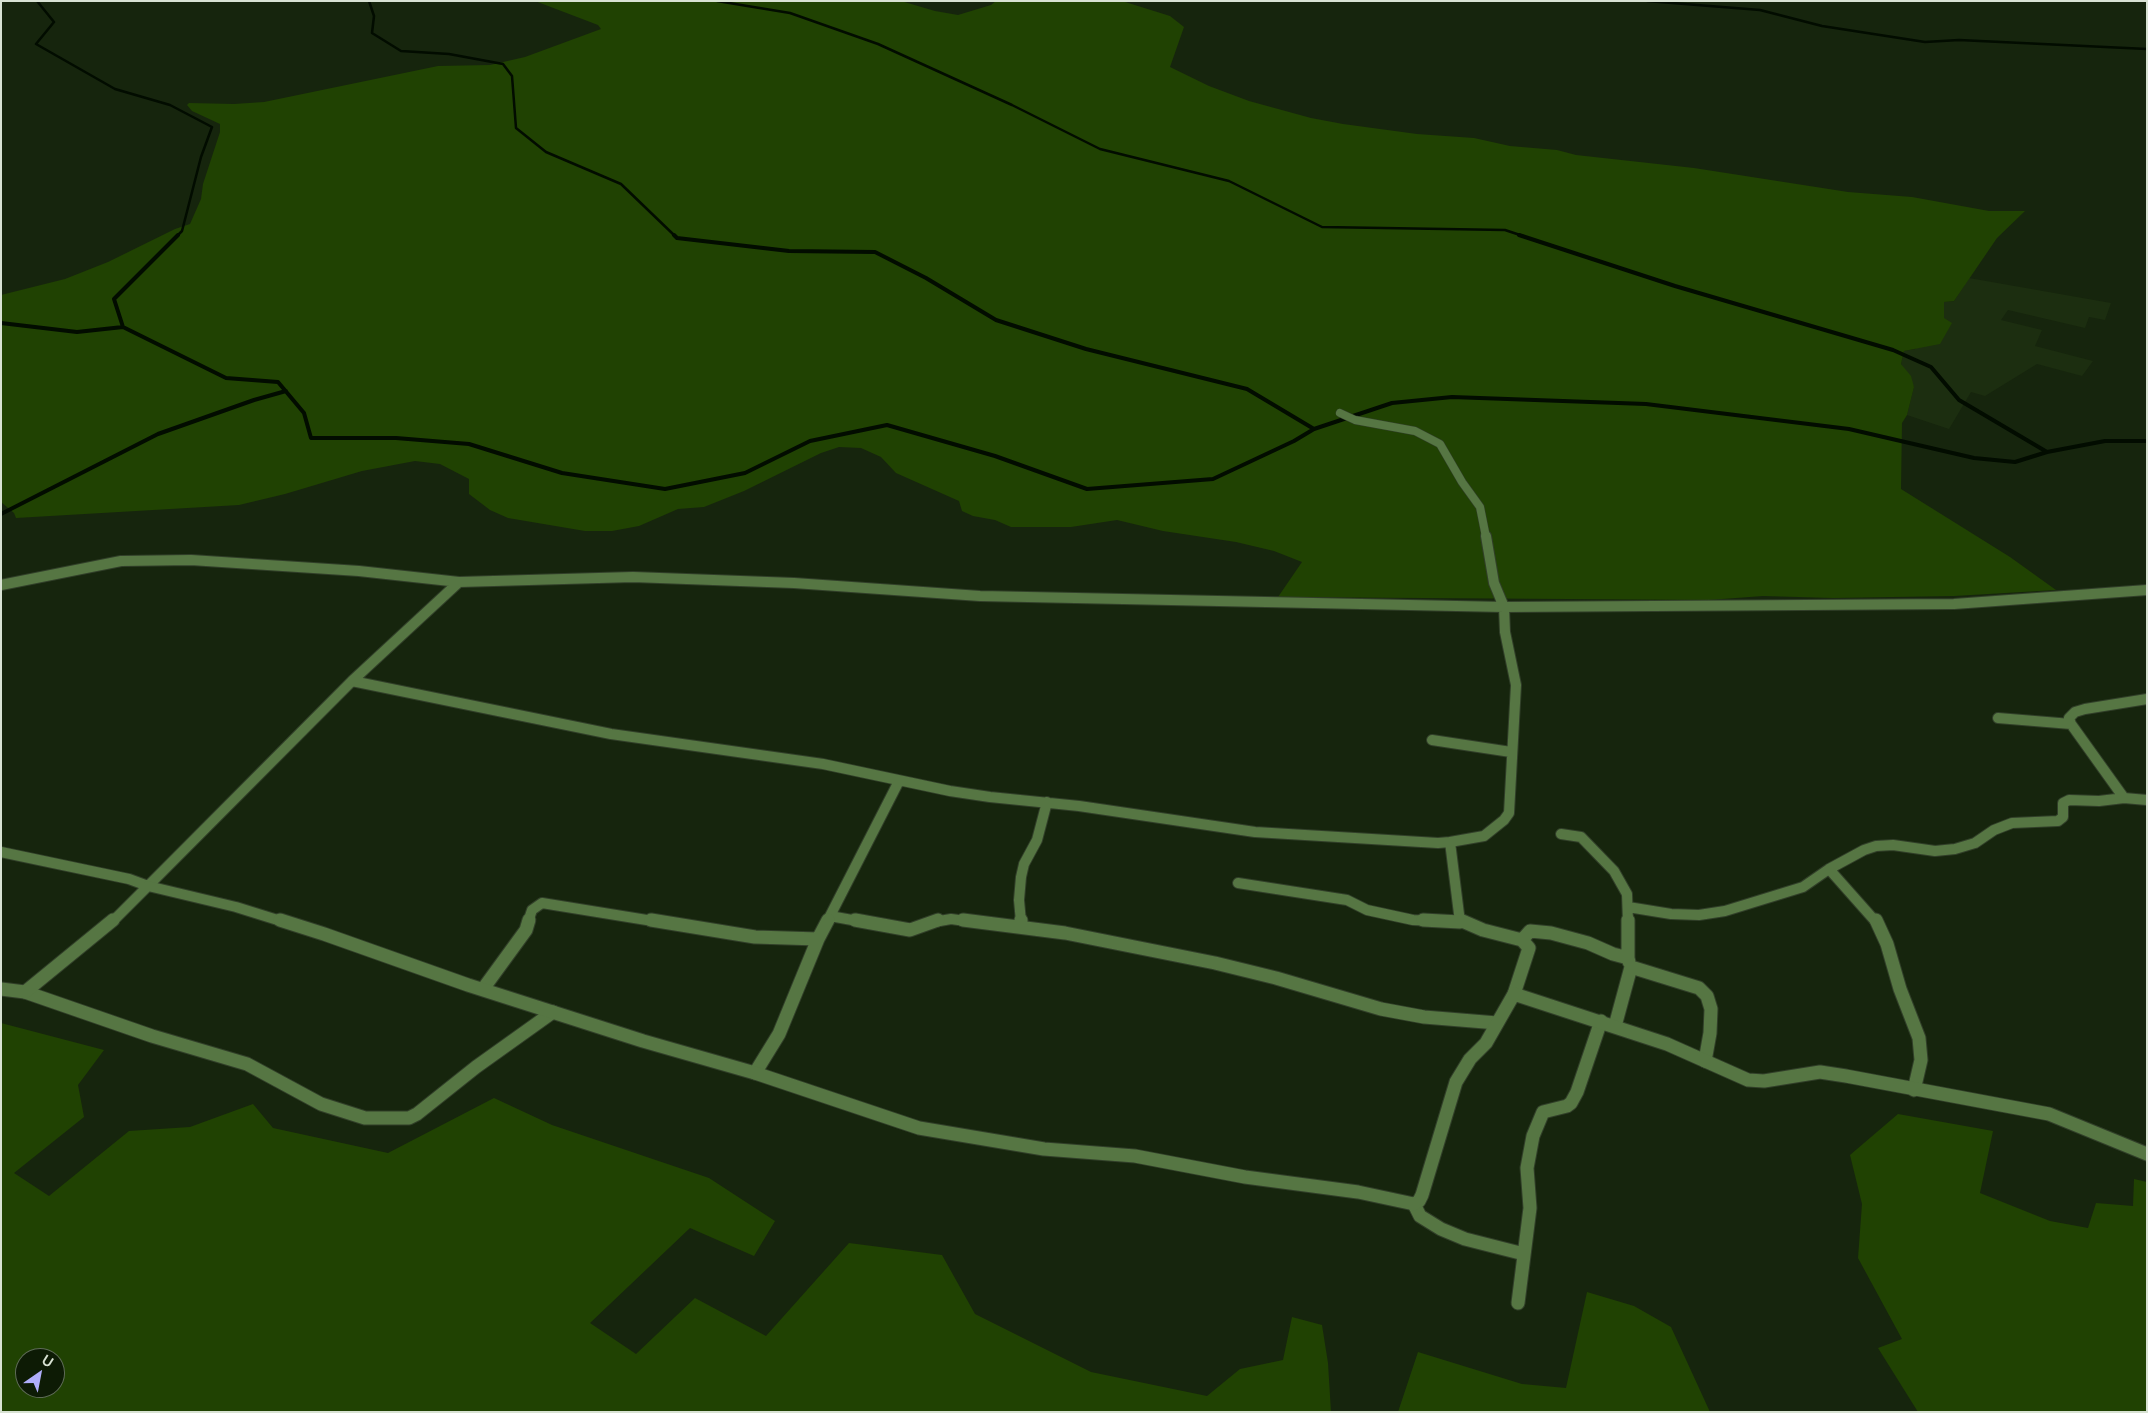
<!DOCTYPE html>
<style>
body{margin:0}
#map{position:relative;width:2148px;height:1413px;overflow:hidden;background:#16250d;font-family:Lato,sans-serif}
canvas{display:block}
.frame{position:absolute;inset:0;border:2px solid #d8e2d3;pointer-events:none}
.north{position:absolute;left:15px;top:1348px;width:50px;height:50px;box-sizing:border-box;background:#0d1b05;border:1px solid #5e6b57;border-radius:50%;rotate:33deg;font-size:14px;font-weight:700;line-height:20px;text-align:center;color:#d8e2d3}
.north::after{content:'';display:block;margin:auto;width:18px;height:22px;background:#afaefa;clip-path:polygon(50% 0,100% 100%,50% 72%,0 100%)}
</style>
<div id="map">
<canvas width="2148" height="1413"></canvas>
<div class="frame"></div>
<div class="north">U</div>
</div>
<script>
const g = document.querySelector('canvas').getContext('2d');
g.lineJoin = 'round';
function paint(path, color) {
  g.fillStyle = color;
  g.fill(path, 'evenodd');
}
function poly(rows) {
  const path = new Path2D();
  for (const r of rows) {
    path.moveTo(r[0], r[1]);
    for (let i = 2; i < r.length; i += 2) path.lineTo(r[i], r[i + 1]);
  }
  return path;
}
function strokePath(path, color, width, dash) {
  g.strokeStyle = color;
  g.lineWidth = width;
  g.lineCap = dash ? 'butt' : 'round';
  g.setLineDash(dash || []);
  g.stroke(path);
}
paint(poly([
 [1969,278,2111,303,2105,320,2089,317,2085,328,2008,310,2001,320,2042,330,2035,346,2093,361,2082,376,2037,364,1985,396,1971,392,1949,429,1907,415,1914,387,1901,364,1904,351,1915,349,1944,318,1944,302,1954,301]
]), '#1c2e10');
paint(poly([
 [535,1,901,1,935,11,958,15,991,5,996,1,1122,1,1170,16,1184,27,1170,67,1209,86,1249,101,1311,118,1343,124,1417,134,1474,138,1510,146,1557,150,1576,155,1694,168,1848,192,1912,197,1989,211,2025,211,1997,238,1954,301,1944,302,1944,318,1952,323,1940,344,1904,351,1901,364,1911,376,1914,387,1907,415,1902,423,1901,489,2010,557,2056,590,1954,596,1833,598,1763,596,1709,600,1278,597,1302,562,1274,551,1236,542,1163,531,1117,520,1071,527,1011,527,995,520,973,516,962,511,959,501,896,473,881,457,861,448,839,447,821,453,744,491,704,507,678,509,639,526,612,531,585,531,508,518,490,510,469,494,469,479,440,464,415,461,362,471,285,494,239,505,16,518,14,513,1,502,1,295,65,279,108,262,175,229,190,224,201,199,203,184,220,132,220,124,192,111,187,105,189,103,234,104,264,102,438,66,490,65,525,57,601,29,598,25],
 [1,1023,104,1050,78,1085,84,1117,14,1173,49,1196,129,1131,190,1127,253,1104,273,1128,388,1153,494,1098,552,1125,709,1178,775,1221,754,1256,690,1228,590,1323,636,1354,695,1298,766,1336,849,1243,942,1255,975,1314,1091,1372,1207,1396,1240,1369,1283,1360,1292,1317,1322,1325,1328,1363,1331,1412,1,1412],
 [25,1358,55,1358,55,1388,25,1388],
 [1898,1114,1993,1131,1980,1193,2050,1221,2088,1228,2096,1203,2133,1206,2134,1179,2147,1182,2147,1412,1918,1412,1878,1348,1902,1339,1858,1258,1862,1204,1850,1155],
 [1587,1292,1634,1306,1671,1327,1710,1412,1398,1412,1418,1352,1522,1384,1566,1388]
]), '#204202');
strokePath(poly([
 [37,1,54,22,36,44,115,89,170,105,212,127,201,157,182,231,177,236],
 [369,1,374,16,372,33,401,51,449,54,503,64,512,76,516,128,546,152,621,184,675,236],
 [717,1,790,13,878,44,1012,105,1100,149,1229,181,1322,227,1505,230,1523,236],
 [1647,1,1760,10,1822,26,1925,42,1959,40,2147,49]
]), '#020c00', 2.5);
strokePath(poly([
 [178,235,114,299,123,327,226,378,278,382,304,413,311,438,396,438,469,444,562,473,665,489,745,473,810,441,887,425,995,456,1087,489,1213,479,1294,441,1314,429,1392,403,1452,397,1646,404,1849,429,1974,458,2015,462,2047,452,2105,441,2147,441],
 [674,235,677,238,789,251,875,252,926,278,996,320,1086,349,1247,389,1314,429],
 [1519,235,1675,286,1893,350,1931,367,1959,400,2047,452],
 [1,323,77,332,123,327],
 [1,514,158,434,254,400,286,391]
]), '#020c00', 4);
const minorFar2 = poly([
 [1340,413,1355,420,1415,431,1440,444,1462,482,1480,507,1486,537]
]);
const minorFar1 = poly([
 [1,585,121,561,191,560,359,571,459,582,633,577,794,583,980,596,1504,607,1494,583,1486,536],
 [352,681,611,734,823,764,950,791,990,797,1079,806,1255,832,1438,843,1450,842,1460,922],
 [1998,718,2071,724],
 [1432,740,1511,752],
 [2124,798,2071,724,2069,718,2075,712,2085,709,2147,699],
 [1561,834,1581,837,1614,871,1627,894,1628,922],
 [1450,842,1484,836,1504,820,1509,813,1516,685,1505,632,1504,607,1954,604,2147,590],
 [1,852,129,879,148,886,352,681,459,582],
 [1238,883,1347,900,1367,910,1413,920,1453,922],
 [1628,907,1671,914,1699,915,1725,911,1803,887,1829,869],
 [830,916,899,781],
 [528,922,532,910,542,903,659,922],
 [827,922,830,916,863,922],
 [934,922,951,919,973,922],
 [1021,922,1019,900,1021,877,1024,864,1037,840,1047,802],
 [1876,922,1829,869,1864,850,1876,846,1893,845,1935,851,1955,849,1975,843,1994,830,2012,823,2058,821,2063,817,2063,803,2069,800,2099,801,2124,798,2147,800]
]);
const minor = poly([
 [651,920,755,937,818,939],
 [855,920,910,930,938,920],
 [963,920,1065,933,1215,963,1276,978,1381,1009,1424,1017,1497,1023],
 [1021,920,1021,927],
 [1423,920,1460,922],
 [1460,920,1483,930,1522,940,1529,948,1514,994],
 [1628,920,1628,958],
 [1876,920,1887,944,1900,989,1919,1038,1921,1060,1914,1090],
 [1522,940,1530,931,1551,933,1588,943,1613,954,1628,958,1629,962],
 [483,989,526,930,529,920],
 [25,992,152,1036,247,1064,321,1104,365,1118,409,1118,417,1114,476,1067,553,1012],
 [1615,1026,1631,967,1699,988,1707,996,1711,1009,1710,1033,1705,1061],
 [755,1073,779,1034,818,939,828,920],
 [1414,1204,1420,1216,1441,1229,1465,1239,1524,1254],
 [1518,1303,1530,1208,1527,1168,1533,1136,1543,1112,1567,1106,1571,1103,1577,1092,1601,1021]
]);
const tertiaryFar1 = poly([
 [112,922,148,886,236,907,284,922]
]);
const tertiary = poly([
 [280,920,324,934,468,985,643,1041,755,1073,919,1128,1044,1149,1135,1156,1245,1177,1358,1192,1414,1204,1419,1201,1422,1195,1456,1082,1470,1059,1486,1043,1514,994,1667,1044,1748,1080,1764,1081,1820,1072,1846,1076,2049,1114,2147,1154],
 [1,989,25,992,113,920]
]);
strokePath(minorFar2, '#313f29', 9);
strokePath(minorFar1, '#313f29', 12);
strokePath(minor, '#313f29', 15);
strokePath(tertiaryFar1, '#313f29', 12);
strokePath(tertiary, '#313f29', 15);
strokePath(minorFar2, '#567643', 8);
strokePath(minorFar1, '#567643', 10);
strokePath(minor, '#567643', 13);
strokePath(tertiaryFar1, '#567643', 10);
strokePath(tertiary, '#567643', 13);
</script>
